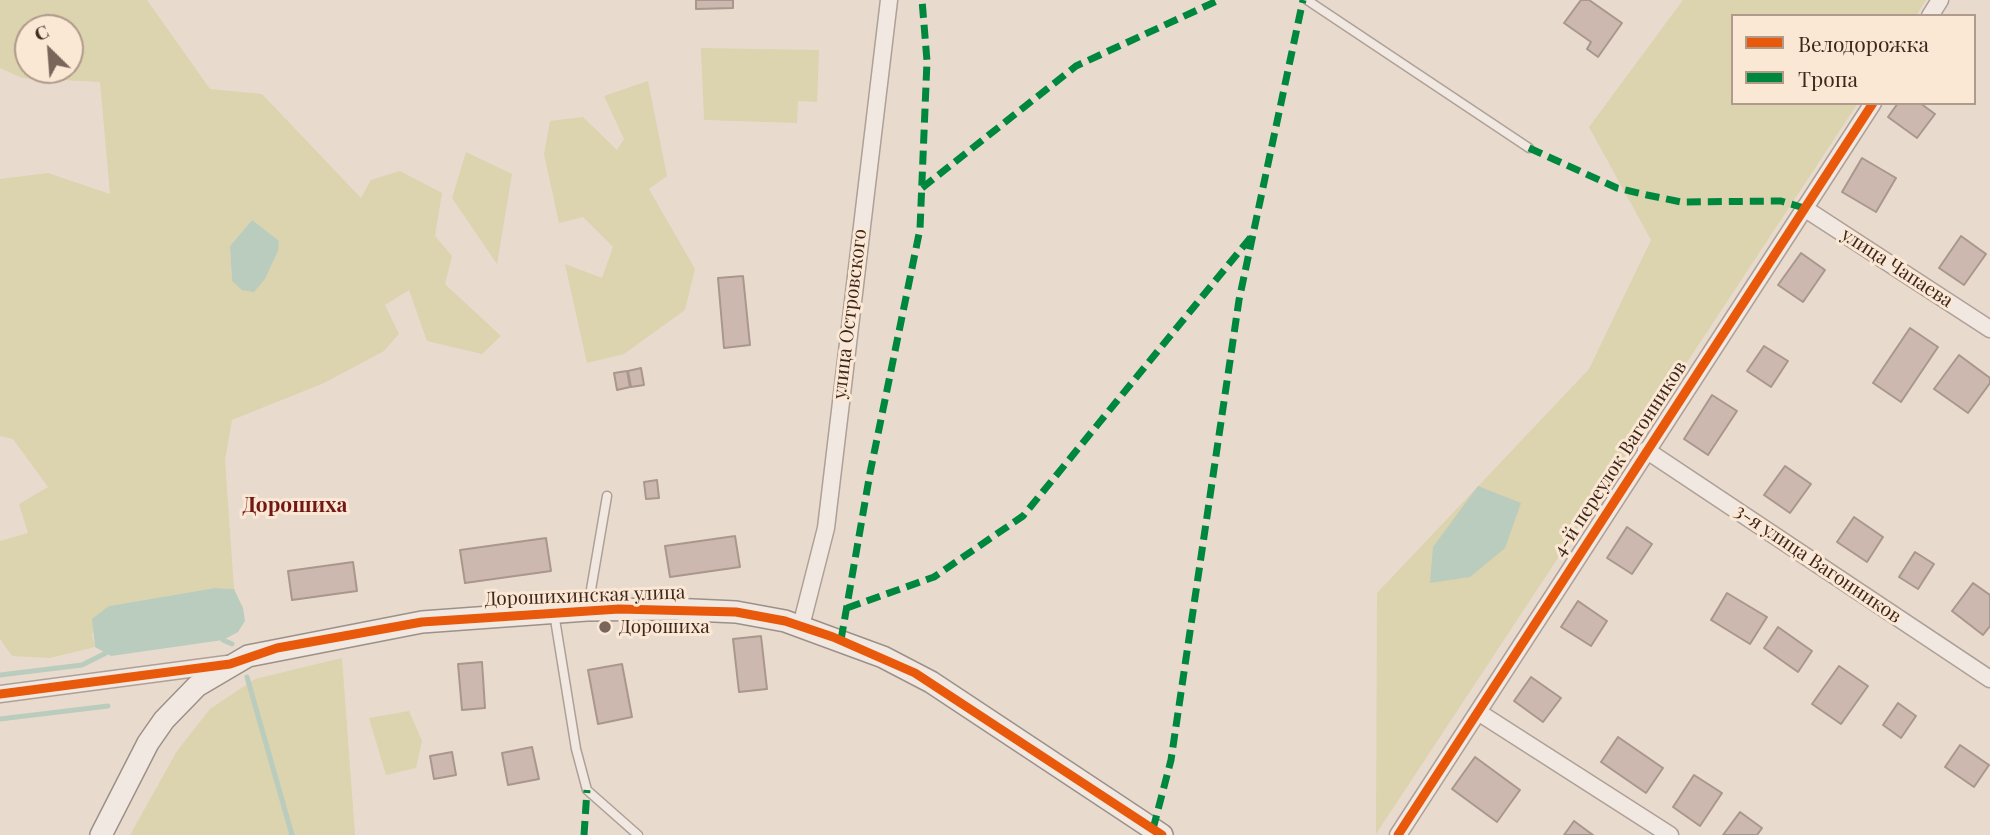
<!DOCTYPE html>
<meta charset="utf-8">
<style>
body{margin:0}
#map{position:relative;width:1990px;height:835px;overflow:hidden;background:#e8dbce;font-family:"Playfair Display",serif}
canvas{display:block}
.legend{position:absolute;left:1731px;top:14px;width:245px;height:91px;box-sizing:border-box;background:#fae7d4;border:2px solid #af9a8b;margin:0;padding:9px 12px;list-style:none;font-size:21px;color:#3f261d}
.legend li{display:flex;align-items:center;gap:14px;height:35px}
.legend b{width:35px;border:2px solid #af9a8b}
.north{position:absolute;left:14px;top:14px;width:70px;height:70px;box-sizing:border-box;background:#fae7d4;border:2px solid #af9a8b;border-radius:50%;rotate:335deg;font-size:19px;font-weight:700;line-height:28px;text-align:center;color:#3f261d}
.north::after{content:'';display:block;margin:auto;width:24px;height:32px;background:#7a655b;clip-path:polygon(50% 0,100% 100%,50% 72%,0 100%)}
</style>
<div id="map">
<canvas width="1990" height="835"></canvas>
<ul class="legend">
<li><b style="height:9px;background:#e8590c"></b>Велодорожка</li>
<li><b style="height:9px;background:#00873e"></b>Тропа</li>
</ul>
<div class="north">С</div>
</div>
<script>
const g = document.querySelector('canvas').getContext('2d');
g.lineJoin = 'round';
function paint(path, color) {
  g.fillStyle = color;
  g.fill(path, 'evenodd');
}
function poly(rows) {
  const path = new Path2D();
  for (const r of rows) {
    path.moveTo(r[0], r[1]);
    for (let i = 2; i < r.length; i += 2) path.lineTo(r[i], r[i + 1]);
  }
  return path;
}
function strokePath(path, color, width, dash) {
  g.strokeStyle = color;
  g.lineWidth = width;
  g.lineCap = dash ? 'butt' : 'round';
  g.setLineDash(dash || []);
  g.stroke(path);
}
function label(font, color, halo, rows, align = 'center') {
  g.font = font + ' "Playfair Display",serif';
  g.lineWidth = 6;
  g.setLineDash([]);
  g.textBaseline = 'middle';
  g.strokeStyle = halo;
  g.fillStyle = color;
  for (const [text, x, y, turn = 0] of rows) {
    g.save();
    g.translate(x, y);
    g.rotate((+turn || 0) * Math.PI / 180);
    g.textAlign = isNaN(turn) ? turn : align;
    if (halo) g.strokeText(text, 0, 0);
    g.fillText(text, 0, 0);
    g.restore();
  }
}
paint(poly([
 [0,0,147,0,210,89,262,94,361,198,371,180,400,171,442,193,435,236,452,256,445,284,501,336,482,354,427,341,409,290,385,305,399,334,384,351,324,383,232,420,225,460,234,589,215,588,109,606,92,634,95,647,50,658,12,656,0,639,0,541,28,533,19,504,48,487,13,439,0,436,0,179,48,173,110,194,100,82,22,78,0,68],
 [28,28,70,28,70,70,28,70],
 [252,220,278,251,265,279,254,291,232,281,230,246],
 [1683,0,1926,0,1916,16,1733,16,1733,103,1858,103,1376,834,1377,593,1589,369,1651,240,1589,127],
 [701,48,819,50,817,102,798,101,797,123,704,120],
 [648,81,667,176,649,189,695,269,685,310,624,354,587,363,565,264,602,278,613,247,583,217,559,223,544,154,550,121,583,117,617,150,624,139,604,96],
 [466,152,512,174,497,264,452,198],
 [342,658,355,835,130,835,177,751,210,709,255,679],
 [409,711,422,741,416,768,386,775,369,718]
]), '#dcd3af');
paint(poly([
 [252,220,279,241,278,251,265,279,254,292,242,290,232,281,230,246],
 [1478,486,1521,503,1505,548,1470,577,1430,583,1433,547],
 [215,588,234,589,243,608,245,621,238,632,223,640,111,656,95,647,92,619,109,606]
]), '#baccbd');
strokePath(poly([
 [223,640,232,644],
 [0,675,82,665,106,653],
 [247,677,292,835],
 [0,719,108,706]
]), '#baccbd', 5);
const building = poly([
 [696,0,733,0,733,8,696,9,696,0],
 [1581,0,1589,0,1622,23,1598,57,1587,49,1591,42,1564,23,1581,0],
 [1898,103,1920,103,1935,114,1917,138,1888,117,1898,103],
 [1862,158,1896,178,1876,212,1842,192,1862,158],
 [1961,236,1986,254,1964,285,1939,268,1961,236],
 [1801,253,1825,270,1803,302,1778,285,1801,253],
 [743,276,750,345,724,348,718,278,743,276],
 [1910,328,1938,347,1901,402,1873,383,1910,328],
 [1764,346,1788,361,1771,387,1747,371,1764,346],
 [1959,355,1990,378,1990,383,1968,413,1934,389,1959,355],
 [641,368,644,385,631,387,628,371,641,368],
 [627,371,630,387,617,390,614,373,627,371],
 [1712,395,1737,411,1708,455,1684,439,1712,395],
 [1785,466,1811,484,1790,513,1764,495,1785,466],
 [657,480,659,498,646,499,644,482,657,480],
 [1854,517,1883,537,1867,562,1837,542,1854,517],
 [1627,527,1652,544,1632,574,1607,558,1627,527],
 [735,536,740,567,670,577,665,546,735,536],
 [546,538,551,571,465,583,460,550,546,538],
 [1915,552,1934,564,1918,589,1899,577,1915,552],
 [353,562,357,591,292,600,288,571,353,562],
 [1973,583,1990,595,1990,626,1983,635,1952,611,1973,583],
 [1727,593,1767,617,1750,644,1711,620,1727,593],
 [1578,601,1607,621,1591,646,1561,627,1578,601],
 [1778,627,1812,651,1798,672,1764,648,1778,627],
 [761,636,767,689,739,692,733,639,761,636],
 [482,662,485,708,462,710,458,664,482,662],
 [622,664,632,717,598,724,588,670,622,664],
 [1839,666,1868,686,1841,724,1812,704,1839,666],
 [1531,677,1561,698,1543,722,1514,701,1531,677],
 [1898,703,1916,716,1901,738,1883,725,1898,703],
 [1618,737,1663,768,1646,793,1601,762,1618,737],
 [1960,745,1989,765,1974,787,1945,767,1960,745],
 [532,747,539,779,508,785,502,753,532,747],
 [452,752,456,775,434,779,430,756,452,752],
 [1475,757,1520,790,1497,822,1452,789,1475,757],
 [1694,775,1722,793,1700,826,1673,807,1694,775],
 [1740,812,1762,828,1757,835,1723,835,1740,812],
 [1574,821,1593,835,1564,835,1574,821]
]);
paint(building, '#ccb8af');
strokePath(building, '#a9968d', 2);
const lane = poly([
 [1307,0,1529,148],
 [588,607,607,496],
 [554,613,576,749,587,790,638,835]
]);
const street = poly([
 [1930,16,1940,0],
 [1804,208,1990,329],
 [1646,450,1990,679],
 [801,626,826,528,889,0],
 [0,694,227,664],
 [1478,712,1670,835],
 [1398,835,1873,103]
]);
const secondary = poly([
 [101,835,148,743,164,720,197,686,248,656,422,622,587,610,671,609,736,612,785,621,883,657,931,682,1162,835]
]);
strokePath(lane, '#aea097', 11);
strokePath(street, '#aea097', 19);
strokePath(secondary, '#9d9087', 24);
strokePath(lane, '#f0e8e1', 8);
strokePath(street, '#f0e8e1', 16);
strokePath(secondary, '#f0e8e1', 21);
strokePath(poly([
 [1529,148,1617,188,1647,195,1681,202,1781,201,1804,208],
 [922,188,1076,66,1219,0],
 [847,608,934,577,1023,516,1251,237],
 [841,640,870,473,920,229,927,61,922,0],
 [1153,829,1171,760,1239,300,1303,0],
 [584,835,587,790]
]), '#00873e', 7, [14, 7]);
strokePath(poly([
 [0,694,230,664,277,648,422,622,619,609,736,612,785,621,833,637,915,673,1162,835],
 [1398,835,1873,103]
]), '#e8590c', 9);
for (const [x, y, r, color] of [
 [605,627,7,"#7a655b"]
]) {
  const dot = new Path2D();
  dot.arc(x, y, r, 0, 2 * Math.PI);
  g.fillStyle = color;
  g.fill(dot);
  strokePath(dot, '#fae7d4', 2.5);
}
label('19px', '#3f261d', '#fae7d4', [
 ["улица Чапаева",1897,268,33],
 ["улица Островского",850,314,-83],
 ["4-й переулок Вагонников",1620,459,-57],
 ["3-я улица Вагонников",1818,564,34],
 ["Дорошихинская улица",585,596,-2]
]);
label('19px', '#3f261d', '#fae7d4', [
 ["Дорошиха",619,627]
], 'left');
label('bold 21px', '#711718', '#fae7d4', [
 ["Дорошиха",295,505]
]);
</script>
